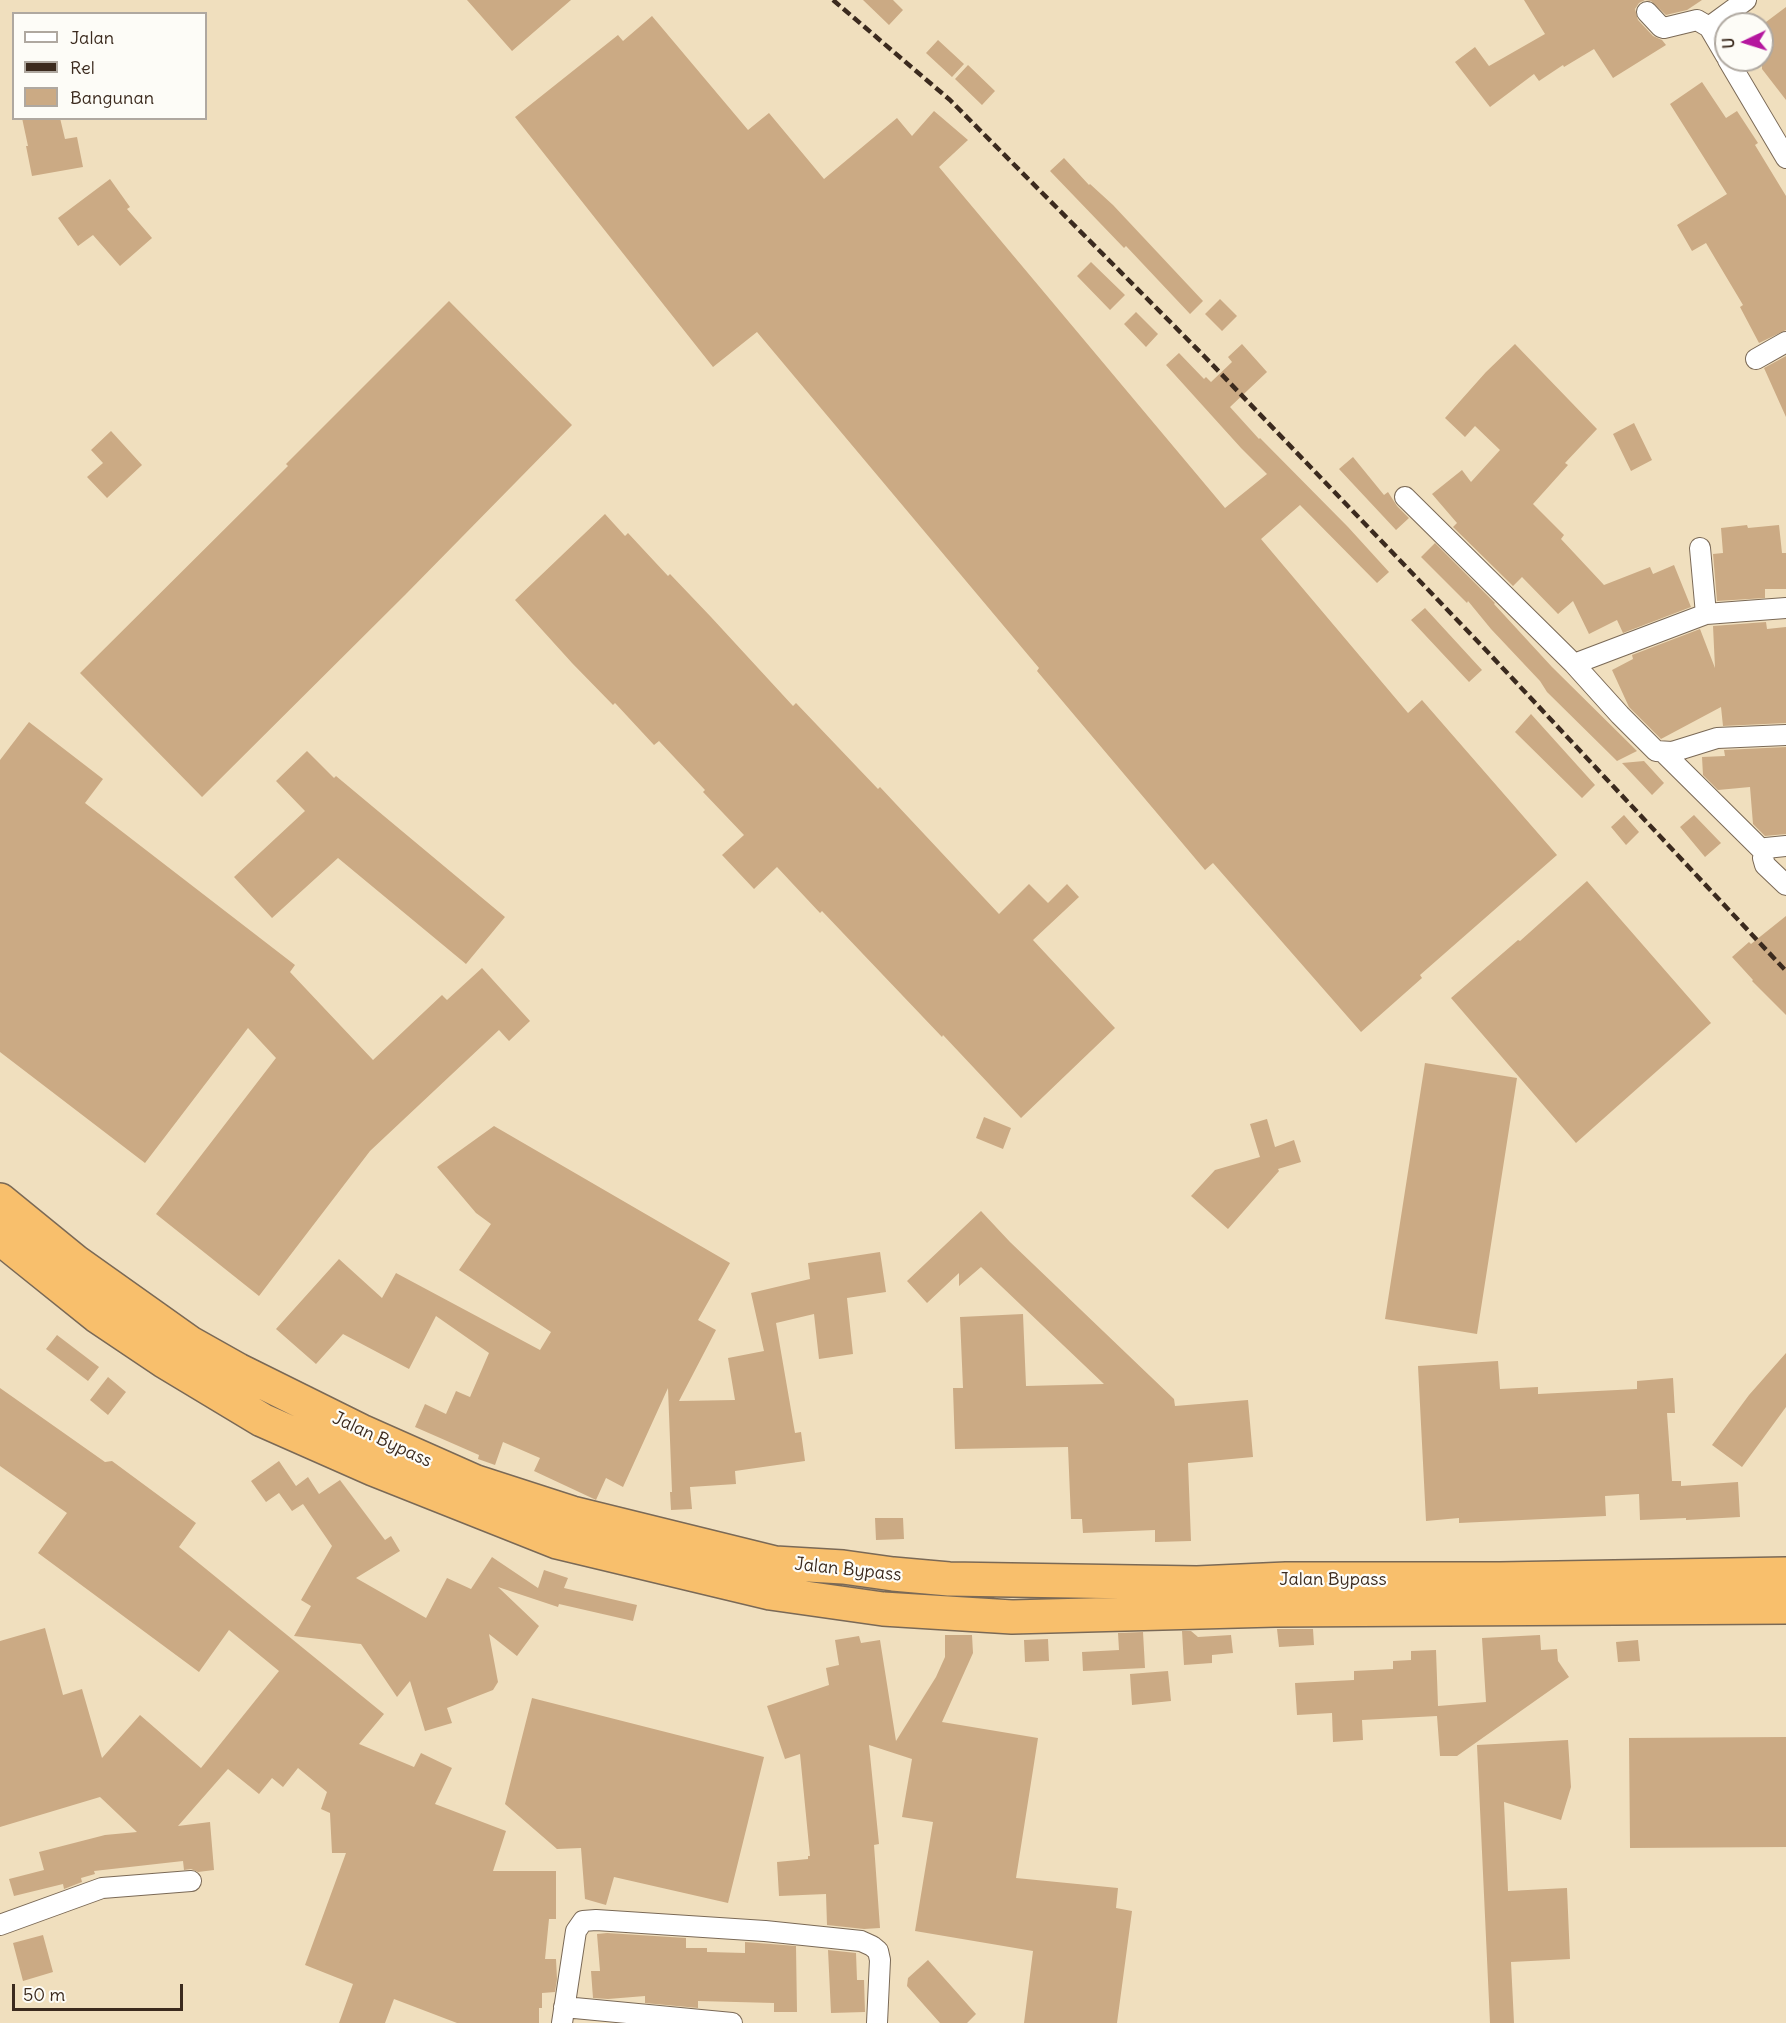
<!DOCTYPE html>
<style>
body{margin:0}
#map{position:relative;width:1786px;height:2023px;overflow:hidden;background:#f0dfbe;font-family:Delius,sans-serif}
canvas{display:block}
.legend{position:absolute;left:12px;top:12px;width:195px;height:108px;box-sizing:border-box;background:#fdfcf7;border:2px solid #afa8a0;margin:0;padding:8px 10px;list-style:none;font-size:18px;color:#3b2a1e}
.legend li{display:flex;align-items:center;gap:12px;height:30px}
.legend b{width:30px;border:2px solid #afa8a0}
.north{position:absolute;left:1714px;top:12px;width:60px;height:60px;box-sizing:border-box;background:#fdfcf7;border:2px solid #afa8a0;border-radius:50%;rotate:266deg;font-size:16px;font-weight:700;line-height:24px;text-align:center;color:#3b2a1e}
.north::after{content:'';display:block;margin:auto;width:21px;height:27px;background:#b5179e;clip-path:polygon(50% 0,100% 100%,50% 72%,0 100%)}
.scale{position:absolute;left:12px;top:1984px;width:171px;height:27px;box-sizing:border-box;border:3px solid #3b2a1e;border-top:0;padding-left:8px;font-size:18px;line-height:21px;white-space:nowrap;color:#3b2a1e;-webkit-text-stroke:4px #fdfcf7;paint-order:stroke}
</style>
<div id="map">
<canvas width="1786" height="2023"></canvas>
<ul class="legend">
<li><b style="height:8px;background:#fff"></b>Jalan</li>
<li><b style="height:8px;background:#3b2a1e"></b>Rel</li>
<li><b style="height:16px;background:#cbaa84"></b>Bangunan</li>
</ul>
<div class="north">U</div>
<div class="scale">50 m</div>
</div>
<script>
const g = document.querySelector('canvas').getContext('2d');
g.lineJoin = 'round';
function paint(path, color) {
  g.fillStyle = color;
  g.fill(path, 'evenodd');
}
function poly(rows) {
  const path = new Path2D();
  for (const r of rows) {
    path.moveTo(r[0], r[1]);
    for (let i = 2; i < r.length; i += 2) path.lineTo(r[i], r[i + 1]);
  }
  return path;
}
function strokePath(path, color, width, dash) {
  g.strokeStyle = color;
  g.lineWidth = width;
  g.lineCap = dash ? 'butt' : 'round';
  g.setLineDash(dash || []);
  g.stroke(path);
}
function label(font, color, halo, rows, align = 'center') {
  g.font = font + ' Delius,sans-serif';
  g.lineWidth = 4.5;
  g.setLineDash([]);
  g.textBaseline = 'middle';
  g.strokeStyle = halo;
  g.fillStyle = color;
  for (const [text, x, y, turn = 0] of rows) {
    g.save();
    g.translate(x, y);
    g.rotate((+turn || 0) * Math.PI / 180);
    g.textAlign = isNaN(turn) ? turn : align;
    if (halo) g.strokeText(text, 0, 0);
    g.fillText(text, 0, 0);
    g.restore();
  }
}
paint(poly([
 [467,0,571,0,512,51],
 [863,0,893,0,903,10,889,25],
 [1524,0,1702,0,1687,10,1666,15,1651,1,1645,0,1639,3,1635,9,1638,20,1653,36,1662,40,1666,45,1613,78,1594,49,1564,67,1563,65,1539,81,1534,74,1490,107,1455,62,1475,47,1489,66,1545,34],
 [1786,7,1786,100,1762,69,1762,25],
 [652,16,748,130,769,113,824,179,897,118,912,136,934,111,968,140,939,167,1225,508,1267,474,1241,448,1166,365,1179,353,1204,379,1206,377,1211,382,1232,362,1228,357,1242,344,1267,372,1230,407,1259,439,1260,438,1348,527,1389,572,1377,583,1300,505,1261,539,1408,713,1422,700,1557,855,1420,975,1422,978,1361,1032,1213,863,1205,870,1037,671,1039,668,757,332,713,367,515,117,618,35,623,41],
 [938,40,964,64,952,77,926,53],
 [968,65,995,91,982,105,955,79],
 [1702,82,1726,118,1737,111,1758,143,1755,145,1786,196,1786,330,1759,343,1740,307,1743,305,1706,243,1692,251,1677,225,1727,194,1670,104],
 [22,118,60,118,65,139,77,137,83,167,32,176,26,146,28,146],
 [1064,158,1089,185,1090,184,1113,205,1203,301,1190,314,1126,246,1124,248,1050,171],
 [110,179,130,207,127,209,152,238,120,266,93,235,78,246,58,218],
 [1091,262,1125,295,1110,310,1077,276],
 [1220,299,1237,316,1222,331,1205,314],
 [449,301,572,425,405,595,202,797,80,673,288,466,286,464],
 [1136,312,1158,334,1146,347,1124,324],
 [1515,344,1597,429,1565,463,1568,465,1533,504,1564,535,1561,539,1604,585,1650,567,1653,574,1674,565,1691,607,1623,633,1617,620,1589,634,1573,601,1558,614,1522,577,1513,586,1453,527,1457,523,1432,494,1462,470,1471,482,1500,450,1475,426,1465,437,1445,418,1486,372],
 [1786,356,1786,417,1764,368],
 [1634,423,1652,460,1631,471,1613,434],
 [111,431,142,465,107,498,87,477,103,463,91,450],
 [1353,457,1384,495,1388,492,1397,506,1409,518,1396,530,1339,469],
 [605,514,625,536,628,533,668,576,670,574,711,617,793,706,796,703,878,789,880,787,999,914,1029,884,1048,903,1067,884,1079,897,1033,940,1115,1028,1021,1118,943,1035,942,1037,822,911,820,913,777,867,754,889,722,855,744,835,703,792,705,790,659,741,654,745,615,703,613,705,572,663,515,600],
 [1747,525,1748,528,1779,525,1782,553,1786,553,1786,589,1765,589,1765,598,1717,601,1713,554,1723,553,1721,528],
 [1435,543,1495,603,1494,604,1552,667,1637,751,1617,761,1547,692,1540,681,1491,629,1468,601,1467,603,1421,557],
 [1425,608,1482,670,1469,682,1411,620],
 [1766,622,1767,629,1786,627,1786,723,1723,726,1721,707,1661,739,1629,707,1612,670,1633,659,1632,655,1700,629,1715,668,1713,626],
 [1531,714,1595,785,1582,798,1515,732],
 [29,722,103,779,85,803,295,965,290,972,373,1060,442,995,447,1000,482,968,530,1021,509,1041,499,1030,370,1151,259,1296,156,1214,276,1058,248,1028,145,1163,0,1052,0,760],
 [1786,747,1786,834,1765,836,1753,824,1750,787,1718,790,1703,775,1702,757,1725,756,1724,750],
 [307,751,334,778,336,776,505,917,466,964,338,858,272,918,234,877,305,811,276,781],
 [1644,761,1664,783,1652,795,1622,763],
 [1624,815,1639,832,1626,845,1611,827],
 [1694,815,1721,843,1705,857,1680,827],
 [1587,881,1711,1023,1576,1143,1451,998,1518,940,1520,941],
 [1786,916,1786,1015,1752,981,1753,980,1732,957,1749,942,1751,944],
 [1425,1063,1517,1078,1477,1334,1385,1319],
 [984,1117,1011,1128,1003,1149,976,1138],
 [1267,1119,1275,1147,1294,1140,1301,1162,1278,1169,1279,1171,1228,1229,1191,1196,1215,1170,1260,1157,1250,1124],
 [494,1126,730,1263,698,1320,716,1330,679,1401,735,1400,728,1358,764,1351,751,1293,810,1279,808,1263,880,1252,886,1292,847,1298,853,1354,819,1359,814,1314,776,1323,795,1433,801,1432,805,1461,735,1471,736,1484,690,1487,692,1509,671,1510,670,1492,672,1492,668,1388,623,1487,606,1478,596,1500,594,1499,534,1471,540,1458,503,1442,495,1465,478,1459,479,1455,415,1427,425,1404,446,1414,456,1391,470,1397,489,1353,436,1316,409,1369,343,1334,316,1364,276,1329,339,1259,382,1298,396,1273,540,1350,551,1332,459,1270,491,1224,476,1213,437,1167],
 [981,1211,1010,1242,1174,1399,1175,1406,1248,1400,1253,1457,1188,1463,1191,1541,1155,1542,1155,1530,1083,1533,1082,1519,1071,1519,1068,1447,955,1449,953,1388,963,1388,960,1317,1023,1314,1026,1386,1104,1384,981,1267,959,1286,959,1273,927,1303,907,1281],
 [57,1335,99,1367,88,1381,46,1349],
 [1786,1353,1786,1407,1742,1467,1712,1445,1749,1395],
 [1498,1361,1500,1389,1538,1387,1538,1394,1637,1389,1637,1381,1673,1378,1675,1413,1667,1413,1672,1481,1681,1481,1681,1486,1738,1482,1740,1517,1686,1520,1686,1518,1640,1520,1639,1494,1605,1496,1606,1516,1459,1523,1459,1518,1426,1521,1418,1366],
 [108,1377,126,1392,108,1415,90,1400],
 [0,1388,105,1462,112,1461,196,1523,179,1547,384,1714,359,1744,414,1767,421,1753,452,1768,435,1804,506,1831,493,1871,556,1871,556,1919,549,1919,545,1959,556,1959,557,1979,555,1992,542,1993,542,2008,539,2008,539,2023,457,2023,394,1999,385,2023,339,2023,353,1984,305,1965,346,1853,332,1853,330,1813,321,1809,327,1792,298,1768,283,1787,272,1778,259,1794,228,1769,178,1826,210,1822,214,1870,198,1872,191,1869,184,1870,183,1861,94,1871,95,1874,81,1878,82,1882,64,1889,63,1884,14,1896,9,1879,44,1870,39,1852,105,1835,137,1832,100,1797,0,1827,0,1641,45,1628,63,1695,82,1689,102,1758,140,1715,201,1768,279,1671,229,1630,199,1672,38,1553,67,1513,0,1466],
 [279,1461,296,1486,308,1477,319,1494,340,1480,385,1540,391,1536,400,1551,356,1578,426,1618,447,1578,471,1589,492,1557,538,1588,544,1570,568,1578,564,1588,637,1605,633,1621,559,1604,558,1607,498,1587,539,1626,517,1656,489,1634,498,1682,493,1690,447,1708,452,1723,425,1731,410,1681,397,1697,361,1644,294,1636,311,1606,301,1600,332,1546,303,1504,292,1511,279,1493,266,1502,251,1481],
 [875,1518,903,1518,904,1539,876,1540],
 [1277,1629,1313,1629,1314,1645,1279,1647],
 [1182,1631,1191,1631,1198,1637,1231,1635,1233,1653,1212,1655,1212,1663,1184,1665],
 [1143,1632,1145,1668,1083,1671,1082,1652,1119,1650,1118,1633],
 [945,1635,972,1635,973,1653,942,1722,1038,1738,1016,1878,1118,1888,1116,1908,1132,1911,1117,2023,1024,2023,1033,1951,915,1931,933,1822,902,1817,912,1759,869,1745,879,1844,874,1845,880,1928,864,1929,827,1925,826,1894,779,1896,777,1862,808,1859,808,1856,810,1856,800,1754,785,1759,767,1706,829,1685,826,1668,839,1665,835,1640,859,1636,861,1643,880,1640,896,1741,936,1677,945,1657],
 [1540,1635,1541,1650,1557,1649,1558,1661,1569,1677,1457,1756,1440,1756,1437,1716,1362,1720,1363,1740,1333,1742,1332,1713,1297,1715,1295,1683,1354,1680,1354,1671,1393,1669,1393,1661,1411,1660,1411,1651,1436,1650,1438,1706,1486,1702,1482,1638],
 [1048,1639,1049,1661,1025,1662,1024,1640],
 [1638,1640,1640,1661,1618,1662,1616,1642],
 [1168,1671,1171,1701,1132,1705,1130,1674],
 [532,1698,764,1757,728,1903,614,1877,606,1905,585,1899,581,1848,557,1849,505,1804],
 [1786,1737,1786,1847,1630,1848,1629,1738],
 [1568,1740,1571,1787,1561,1820,1504,1802,1508,1891,1567,1888,1570,1959,1511,1962,1514,2023,1490,2023,1477,1745],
 [607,1933,686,1938,686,1948,707,1948,707,1952,745,1953,745,1942,796,1946,797,2012,774,2012,774,2003,698,2001,698,2008,645,2003,645,1996,608,1999,593,1998,591,1971,600,1971,597,1934],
 [43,1935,53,1972,23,1981,13,1943],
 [828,1950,856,1953,857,1980,864,1980,865,2012,831,2013],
 [928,1960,976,2014,967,2023,940,2023,907,1986,908,1978]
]), '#cbaa84');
const street = poly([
 [1647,12,1661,27,1664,28,1697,20,1709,27],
 [1726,56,1709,27,1746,0],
 [1728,60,1786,158],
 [1756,359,1786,342],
 [1405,497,1574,664,1706,614,1786,608],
 [1700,548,1706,614],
 [1574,664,1620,715,1656,751,1672,752,1717,738,1786,735],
 [1663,752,1764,852],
 [1786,846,1766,848,1763,858,1765,865,1786,885],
 [0,1925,102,1888,191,1881],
 [564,2007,732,2023],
 [562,2023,576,1931,583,1921,596,1920,765,1931,861,1941,872,1946,878,1951,880,1960,877,2023]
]);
const highway = poly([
 [0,1200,76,1262,190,1343,238,1370,361,1431,476,1482,572,1513,775,1563,843,1567,893,1574,949,1579,1197,1583,1286,1579,1500,1579,1786,1574],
 [0,1238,97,1316,164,1361,262,1420,373,1469,557,1542,770,1593,883,1609,1012,1617,1275,1610,1786,1607]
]);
strokePath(street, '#7a6956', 22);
strokePath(highway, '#7a6956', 36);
strokePath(street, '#fff', 20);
strokePath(highway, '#f8bf6c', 33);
strokePath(poly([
 [833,0,950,100,1205,357,1483,647,1786,971]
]), '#3b2a1e', 4.5, [9, 4.5]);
label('18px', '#3b2a1e', '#fdfcf7', [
 ["Jalan Bypass",382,1440,25],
 ["Jalan Bypass",848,1570,6],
 ["Jalan Bypass",1333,1580]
]);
</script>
